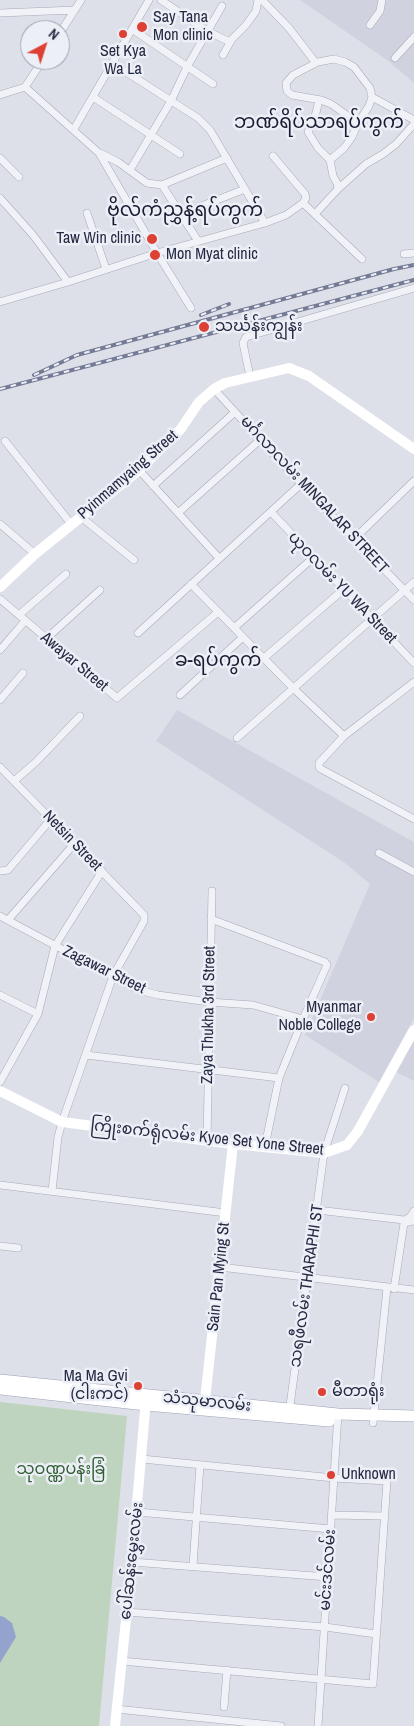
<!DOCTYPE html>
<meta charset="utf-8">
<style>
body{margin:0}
#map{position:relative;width:414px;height:1726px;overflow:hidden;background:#dee0e9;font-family:"Archivo Narrow",sans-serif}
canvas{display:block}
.north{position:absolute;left:20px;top:20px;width:50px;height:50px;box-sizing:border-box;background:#edeff7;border:1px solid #9da0af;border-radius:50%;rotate:40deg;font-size:14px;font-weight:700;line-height:20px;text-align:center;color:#252942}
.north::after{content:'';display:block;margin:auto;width:18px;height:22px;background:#dd4134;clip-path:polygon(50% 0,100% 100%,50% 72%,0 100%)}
</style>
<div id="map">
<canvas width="414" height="1726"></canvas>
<div class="north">N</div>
</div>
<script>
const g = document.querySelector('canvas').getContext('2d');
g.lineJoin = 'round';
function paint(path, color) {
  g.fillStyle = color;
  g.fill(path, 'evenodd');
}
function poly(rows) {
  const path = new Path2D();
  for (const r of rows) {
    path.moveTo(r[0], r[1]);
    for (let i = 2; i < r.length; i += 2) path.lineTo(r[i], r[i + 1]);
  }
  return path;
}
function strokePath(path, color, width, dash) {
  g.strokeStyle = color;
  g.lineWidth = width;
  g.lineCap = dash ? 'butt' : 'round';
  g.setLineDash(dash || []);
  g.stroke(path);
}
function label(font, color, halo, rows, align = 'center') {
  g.font = font + ' "Archivo Narrow","Noto Sans Myanmar",sans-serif';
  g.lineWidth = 5;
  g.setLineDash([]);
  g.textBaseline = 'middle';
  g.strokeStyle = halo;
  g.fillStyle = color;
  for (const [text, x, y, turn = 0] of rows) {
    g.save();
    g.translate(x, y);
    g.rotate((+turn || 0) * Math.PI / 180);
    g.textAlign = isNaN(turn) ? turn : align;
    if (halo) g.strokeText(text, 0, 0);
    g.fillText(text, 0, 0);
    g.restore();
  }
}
paint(poly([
 [300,0,414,0,414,83,387,60],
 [177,710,414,842,414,1018,379,1082,305,1035,370,884,345,863,156,741],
 [414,1039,414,1081,396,1072]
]), '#d0d2df');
paint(poly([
 [0,1402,127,1416,99,1726,0,1726]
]), '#bed4be');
paint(poly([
 [0,1616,4,1617,12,1623,16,1637,0,1663]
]), '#94a3ce');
const street = poly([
 [161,0,207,31,230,42],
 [262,0,289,28,316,63],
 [0,13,75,10],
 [370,25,380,11,382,0],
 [132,29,213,84],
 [60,33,81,0],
 [223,55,232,39,246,25,256,11,258,0],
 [395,58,414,37],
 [112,63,198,118,210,130,265,223],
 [25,87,99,153,157,253,191,308],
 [25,87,43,60],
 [0,95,25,87],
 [93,97,180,154],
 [372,97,414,120],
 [74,129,149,0],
 [100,153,118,162,147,183,162,185,227,158],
 [273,156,305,194,306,198,303,203],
 [0,158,19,177],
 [330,160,344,148,352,137,358,123,369,106,372,97,370,88,354,67,345,62,334,59,318,62,293,75,286,83,287,91,292,95,321,100,331,104,358,123],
 [130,170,171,101,187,67,222,6],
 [162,185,198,241],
 [338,189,366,164,383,154,396,144,414,124],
 [0,198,33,235,68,282],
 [87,213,106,269],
 [181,214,245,189],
 [315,214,338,189,337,183,333,176,330,160,318,148,308,132,316,113,319,100],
 [404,254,414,253],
 [0,302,68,282,157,253,265,223,286,215,303,203,362,259],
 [250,377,243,343,246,337,414,288],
 [214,389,301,484,414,600],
 [5,441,72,525],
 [139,470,219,558],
 [153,486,235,412],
 [271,512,414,663],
 [178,513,260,440],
 [81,517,134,560],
 [0,524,35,554],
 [355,538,414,481],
 [191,584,293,688,344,736],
 [0,599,117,698,218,612],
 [19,615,66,574],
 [234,628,314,557],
 [138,633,301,484],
 [47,638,100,590],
 [0,650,25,621],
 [264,658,344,589],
 [414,682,344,736,319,763,319,767,321,769,414,819],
 [180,695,243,637],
 [0,700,23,673],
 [237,738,414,582],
 [0,767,144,915,144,921,113,976,62,1122,58,1137,52,1191],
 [14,781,36,762,80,716],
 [379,853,414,872],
 [0,871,8,870,51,819],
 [0,916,133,987,143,991,158,995,209,1002,253,1005,303,1019],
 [211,919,325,962,327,965,303,1019,279,1078,265,1146],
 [8,920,75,843],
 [0,995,38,1014],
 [86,1055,279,1078],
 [0,1082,38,1014,55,946,102,871],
 [207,1140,212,891],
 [0,1185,226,1213],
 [317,1210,404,1220,404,1223,414,1221],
 [405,1220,410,1217,414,1211],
 [0,1246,18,1248],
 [220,1267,414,1290],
 [394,1289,404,1223],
 [289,1413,324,1153,345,1088],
 [373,1423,387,1288],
 [137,1512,331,1529],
 [332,1515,384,1516],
 [132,1562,328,1577],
 [193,1566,200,1465],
 [127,1612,325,1627,376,1634],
 [121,1661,373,1684,387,1481,334,1478,142,1459],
 [224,1707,227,1670],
 [116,1709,281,1726],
 [318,1726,338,1414]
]);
const primary = poly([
 [0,1380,338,1414,414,1416],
 [0,1389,146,1405,329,1421]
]);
strokePath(street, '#a6a9b7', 8);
strokePath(primary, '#9ca0b6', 12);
strokePath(street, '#f1f2f7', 7);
strokePath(poly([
 [0,587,35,554,139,470,180,430,199,402,214,389,225,383,289,368,309,376,414,449],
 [0,1091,62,1122,233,1144,324,1153,347,1145,358,1131,414,1030],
 [204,1409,233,1144],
 [115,1726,132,1562,146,1399]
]), '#fff', 10);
strokePath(primary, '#fff', 11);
const rail = poly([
 [201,315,229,304],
 [34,375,77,355,394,269,414,265],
 [0,389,414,280]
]);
strokePath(rail, '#757a95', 4);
strokePath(rail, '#edeff7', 2, [5.5]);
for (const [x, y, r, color] of [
 [142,27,6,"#dd4134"],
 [123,34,5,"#dd4134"],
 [152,239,6,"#dd4134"],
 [155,255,6,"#dd4134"],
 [204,327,6,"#dd4134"],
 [371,1017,5,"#dd4134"],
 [138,1386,5,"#dd4134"],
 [322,1392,5,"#dd4134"],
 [331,1475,5,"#dd4134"]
]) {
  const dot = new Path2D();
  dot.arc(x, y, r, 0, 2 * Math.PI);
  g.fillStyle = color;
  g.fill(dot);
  strokePath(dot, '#edeff7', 2);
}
label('16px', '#252942', '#edeff7', [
 ["Say Tana",153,18],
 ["Mon clinic",153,36],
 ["Set Kya",123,52,"center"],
 ["Wa La",123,70,"center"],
 ["Taw Win clinic",141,239,"right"],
 ["Mon Myat clinic",166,255],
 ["သင်္ဃန်းကျွန်း",215,327],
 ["Myanmar",361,1008,"right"],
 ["Noble College",361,1026,"right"],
 ["Ma Ma Gyi",128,1377,"right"],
 ["(ငါးကင်)",128,1395,"right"],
 ["မီတာရုံး",332,1392],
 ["Unknown",341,1475]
], 'left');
label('16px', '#252942', '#edeff7', [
 ["Pyinmamyaing Street",128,475,-41],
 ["မင်္ဂလာလမ်း MINGALAR STREET",314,495,47],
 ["ယုဝလမ်း YU WA Street",342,588,46],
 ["Awayar Street",74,662,40],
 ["Netsin Street",72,841,46],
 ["Zagawar Street",104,970,26],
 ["Zaya Thukha 3rd Street",209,1015,-89],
 ["ကြိုးစက်ရုံလမ်း Kyoe Set Yone Street",207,1138,6],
 ["Sain Pan Mying St",219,1277,-84],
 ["သရဖီလမ်း THARAPHI ST",307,1286,-82],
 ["သံသုမာလမ်း",207,1402,6],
 ["ပေါ်ဆန်းမွှေးလမ်း",132,1561,-84],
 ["မင်းဒင်လမ်း",328,1570,-86]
]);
label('16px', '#315f33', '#edeff7', [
 ["သုဝဏ္ဏပန်းခြံ",61,1470]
]);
label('19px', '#181b32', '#edeff7', [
 ["ဘဏ်ရိပ်သာရပ်ကွက်",319,123],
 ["ဗိုလ်ကံညွှန့်ရပ်ကွက်",185,211],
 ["ခ-ရပ်ကွက်",218,661]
]);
</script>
